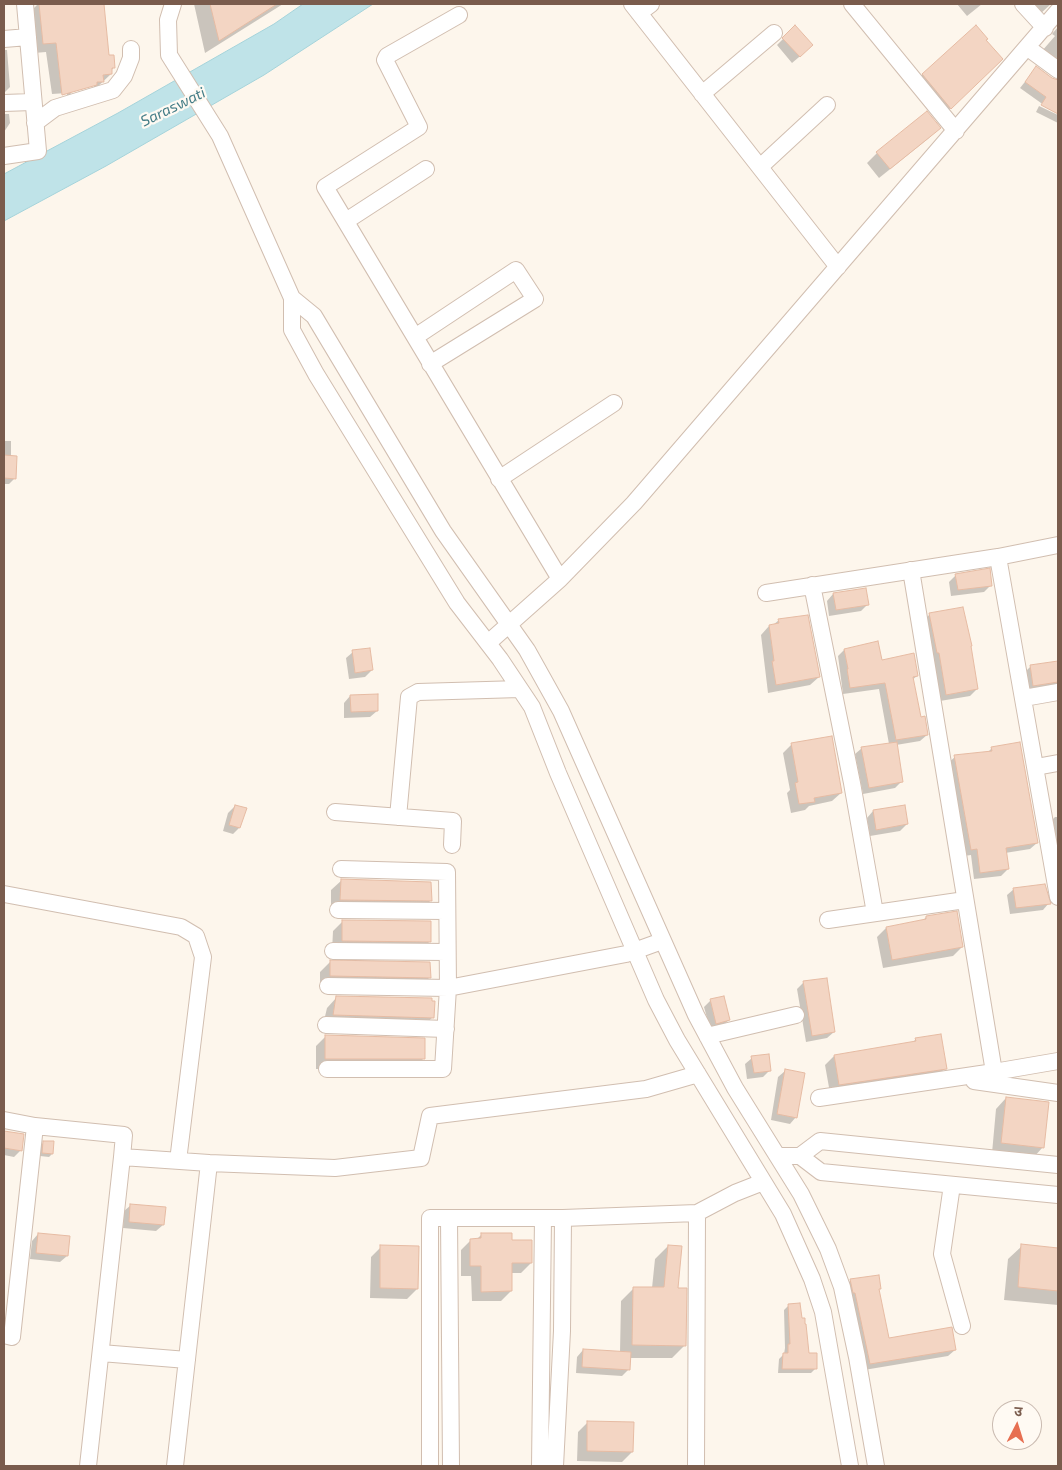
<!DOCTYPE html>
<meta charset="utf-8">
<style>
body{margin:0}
#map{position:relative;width:1062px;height:1470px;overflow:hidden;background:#fdf6ec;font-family:"Exo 2","Noto Sans Devanagari",sans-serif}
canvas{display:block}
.frame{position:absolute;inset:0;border:5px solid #7a5c4d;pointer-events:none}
.north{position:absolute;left:992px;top:1400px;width:50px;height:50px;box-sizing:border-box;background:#fffaf3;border:1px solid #cabbb1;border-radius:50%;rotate:5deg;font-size:14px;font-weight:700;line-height:20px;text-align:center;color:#7a5c4d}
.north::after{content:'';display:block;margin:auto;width:18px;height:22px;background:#e76f51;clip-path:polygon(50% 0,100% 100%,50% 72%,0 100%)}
</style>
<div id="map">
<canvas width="1062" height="1470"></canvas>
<div class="frame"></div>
<div class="north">उ</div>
</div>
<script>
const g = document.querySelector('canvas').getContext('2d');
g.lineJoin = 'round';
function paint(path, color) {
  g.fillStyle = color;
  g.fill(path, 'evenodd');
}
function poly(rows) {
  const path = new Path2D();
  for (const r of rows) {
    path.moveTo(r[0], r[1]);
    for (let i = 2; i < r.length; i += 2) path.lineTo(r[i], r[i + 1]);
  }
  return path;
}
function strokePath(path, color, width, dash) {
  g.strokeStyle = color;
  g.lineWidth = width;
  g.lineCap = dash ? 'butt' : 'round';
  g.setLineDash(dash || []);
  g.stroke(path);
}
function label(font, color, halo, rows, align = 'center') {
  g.font = font + ' "Exo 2",sans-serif';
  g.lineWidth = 4.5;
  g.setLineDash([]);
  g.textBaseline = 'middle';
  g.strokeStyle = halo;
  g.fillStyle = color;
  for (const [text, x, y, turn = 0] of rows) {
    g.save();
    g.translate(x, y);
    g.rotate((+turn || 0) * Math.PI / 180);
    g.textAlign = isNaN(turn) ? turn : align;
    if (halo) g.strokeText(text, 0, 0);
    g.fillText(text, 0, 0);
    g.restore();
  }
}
const water = poly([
 [303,4,373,4,264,75,106,166,4,221,4,174,118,113,274,24,303,4]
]);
paint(water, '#bfe3e8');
strokePath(water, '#a5d3da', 1);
paint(poly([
 [38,4,103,4,108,57,114,67,111,71,111,74,93,91,67,100,67,93,52,94,46,52,34,53,30,12],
 [94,84,94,87,71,94,70,92],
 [194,4,283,4,205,53],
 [957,4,982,4,967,16],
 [1035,4,1058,4,1051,4,1040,14,1033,6],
 [795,27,805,52,792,63,777,45],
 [1058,27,1058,69,1042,51,1055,36,1052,34],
 [985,41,992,69,940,118,913,85,923,74],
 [4,50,7,50,10,87,4,93],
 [1036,68,1056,81,1058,81,1058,112,1041,103,1020,88],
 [1039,106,1058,115,1058,123,1036,112],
 [4,114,9,114,10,123,4,132],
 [939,128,929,138,879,178,867,163,877,153],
 [4,441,11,441,11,457,15,478,9,484,4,484],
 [956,575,991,585,984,592,951,596,949,582],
 [833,594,867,605,861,611,829,616,827,601],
 [930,614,977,689,970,696,940,701,923,621],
 [779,620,819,677,810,685,768,693,761,635,769,626,773,625],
 [844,650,917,676,912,680,920,718,927,735,920,741,896,745,902,781,895,788,863,794,855,754,862,748,889,744,879,689,843,694,838,656],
 [353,652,372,670,365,677,349,679,346,658],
 [1058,662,1058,687,1027,692,1024,673,1031,666],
 [350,696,377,711,370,717,344,718,344,703],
 [792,744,841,793,832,801,809,806,805,810,791,813,787,793,790,790,783,753],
 [992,748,1037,843,1030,849,1005,853,1008,869,1001,876,974,879,971,855,964,856,948,763,955,757,988,752],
 [235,806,239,828,233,834,223,831,228,813],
 [904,806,907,824,900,831,870,836,867,818,873,811],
 [1055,817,1058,817,1058,864,1046,826],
 [342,880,431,900,421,911,331,910,331,890],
 [1014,889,1049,903,1043,910,1010,914,1007,895],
 [926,917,962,947,953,956,883,968,877,937,886,928,922,922],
 [343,921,430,941,420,952,332,951,333,931],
 [330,962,430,977,420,987,320,986,320,972],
 [803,983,834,1032,827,1038,806,1042,797,989],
 [337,997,433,1017,422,1027,323,1025,327,1008],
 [711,1000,729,1020,722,1026,710,1029,704,1007],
 [326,1036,424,1058,413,1069,316,1069,316,1046],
 [916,1039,945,1068,936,1078,830,1093,825,1065,834,1056,912,1043],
 [752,1058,770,1070,763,1077,747,1079,745,1064],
 [785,1071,796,1117,790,1124,771,1120,778,1077],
 [1006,1098,1043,1147,1033,1158,992,1153,996,1109],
 [4,1132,23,1135,21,1150,14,1157,4,1155],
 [44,1142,52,1154,49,1157,40,1156,41,1145],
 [131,1205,163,1225,156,1231,123,1228,124,1211],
 [38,1234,67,1256,60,1262,30,1259,32,1241],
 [481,1235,510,1241,531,1263,521,1273,511,1273,511,1291,501,1301,472,1301,471,1276,461,1276,461,1250,471,1240,476,1240],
 [668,1246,677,1289,685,1345,672,1358,630,1358,629,1369,622,1376,576,1373,577,1357,583,1350,620,1352,621,1301,634,1288,652,1288,655,1259],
 [1022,1246,1058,1249,1058,1305,1004,1300,1008,1259],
 [381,1247,417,1289,407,1299,370,1298,371,1257],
 [851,1280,880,1288,878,1291,888,1339,955,1350,948,1356,864,1370,844,1287],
 [789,1305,808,1355,816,1368,811,1373,778,1373,779,1359,784,1354,785,1348,784,1310],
 [588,1422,632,1452,622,1462,577,1461,578,1432]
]), '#0003');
const building = poly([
 [39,4,104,4,109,55,114,55,115,68,112,68,112,74,103,75,104,82,97,82,97,85,62,95,56,43,43,44,39,4],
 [210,4,277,4,219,41,210,4],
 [795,25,813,45,800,57,782,38,795,25],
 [976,25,988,39,986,40,1003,59,951,109,922,74,976,25],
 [1036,66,1052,78,1058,80,1058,114,1041,105,1046,97,1025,82,1036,66],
 [927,111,941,128,890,169,876,152,927,111],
 [4,455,17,456,16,479,4,478,4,455],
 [990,568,992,586,958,590,955,574,990,568],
 [866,588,869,605,836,610,833,593,866,588],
 [963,607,972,646,971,646,978,689,946,695,939,653,937,653,929,613,963,607],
 [808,615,820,677,776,685,772,661,774,661,769,625,779,623,778,619,808,615],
 [878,641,882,660,914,653,918,676,913,677,921,717,925,716,928,735,896,740,885,683,850,688,847,669,848,669,844,649,878,641],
 [370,648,373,670,355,673,352,650,370,648],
 [1058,661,1058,682,1033,686,1030,665,1058,661],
 [378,694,378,711,351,712,350,695,378,694],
 [832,736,842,793,814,798,815,802,799,804,795,783,798,782,791,743,832,736],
 [897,742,903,782,869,788,861,747,897,742],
 [1020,742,1038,843,1006,848,1009,869,980,873,977,849,971,850,954,755,992,751,991,747,1020,742],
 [235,805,247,808,240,828,229,825,235,805],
 [905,805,908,824,876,830,873,810,905,805],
 [341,879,431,882,432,901,340,900,341,879],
 [1045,884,1051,904,1016,908,1013,888,1045,884],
 [957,911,963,947,892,960,886,927,926,919,926,916,957,911],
 [342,920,431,921,431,942,342,941,342,920],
 [330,960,430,962,431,978,330,976,330,960],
 [827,978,835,1032,812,1036,803,981,827,978],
 [336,996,432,998,432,1001,435,1001,434,1018,333,1015,336,996],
 [724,996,730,1020,716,1024,710,999,724,996],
 [941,1034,947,1069,839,1085,834,1055,916,1041,915,1038,941,1034],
 [325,1035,425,1038,425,1059,325,1059,325,1035],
 [769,1054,771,1071,754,1073,751,1056,769,1054],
 [785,1069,805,1073,797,1118,777,1114,785,1069],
 [1006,1097,1049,1102,1044,1148,1001,1143,1006,1097],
 [4,1131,24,1134,22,1151,4,1148,4,1131],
 [43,1141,54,1141,53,1154,42,1153,43,1141],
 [130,1204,166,1207,164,1225,129,1222,130,1204],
 [38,1233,70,1236,68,1256,36,1253,38,1233],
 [481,1233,512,1233,512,1240,532,1240,532,1263,512,1263,512,1291,481,1292,481,1266,470,1266,470,1239,481,1238,481,1233],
 [1021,1244,1058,1248,1058,1291,1018,1287,1021,1244],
 [380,1245,419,1246,418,1289,380,1288,380,1245],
 [668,1245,682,1246,678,1288,687,1288,686,1346,632,1345,633,1287,664,1287,668,1245],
 [879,1275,881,1289,879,1289,889,1338,952,1327,956,1350,870,1364,855,1293,853,1293,850,1279,879,1275],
 [800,1303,802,1318,805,1318,805,1324,806,1324,809,1353,817,1353,817,1369,782,1369,783,1353,788,1353,788,1344,790,1344,788,1304,800,1303],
 [583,1349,631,1352,630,1370,582,1367,583,1349],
 [587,1421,634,1422,633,1452,587,1451,587,1421]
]);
paint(building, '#f3d5c3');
strokePath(building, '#e6bba3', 1);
const minor = poly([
 [173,4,168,20,169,55,220,136,292,298,292,330,316,374,457,603,500,659,532,707,558,773,656,1000,677,1040,783,1214,812,1279,823,1312,850,1466],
 [632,4,838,267],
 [852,4,956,131],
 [1023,4,1045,28],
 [639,13,651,4],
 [459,15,387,56,385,60,419,127,325,187,560,579],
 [4,39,28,37],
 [1028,48,1058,70],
 [702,94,774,33],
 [4,103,32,102],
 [35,123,55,108,113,90,124,76,131,58,131,49],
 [4,156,38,151,25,4],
 [760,167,827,105],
 [346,221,426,169],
 [292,298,314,316,443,531,527,650,561,711,696,1015,735,1088,801,1194,828,1249,842,1287,857,1357,876,1466],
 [415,337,516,270,535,299,430,364],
 [499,479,614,403],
 [998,557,1058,897],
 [911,570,994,1072,1058,1061],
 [812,585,852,783,875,913],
 [766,593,998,557,1058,545],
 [488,643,560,579,634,503,1058,11],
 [1024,698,1058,692],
 [1036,767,1058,763],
 [335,812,453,821,452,845],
 [398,817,409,697,418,692,520,689],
 [4,894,181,927,196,936,203,957,178,1161],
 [338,910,446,911],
 [828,920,965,900],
 [333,951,447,952],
 [328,986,448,988,626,954,662,941],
 [326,1025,446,1029],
 [707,1036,796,1015],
 [327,1069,443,1069,448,988,447,872,341,869],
 [974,1081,1058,1093],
 [819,1098,994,1072],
 [4,1120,35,1126],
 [778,1156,800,1156,821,1172,1058,1195],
 [800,1156,820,1141,1058,1165],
 [209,1163,335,1168,421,1158,430,1116,646,1089,698,1074],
 [952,1185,942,1254,962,1326],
 [449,1218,451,1466],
 [4,1335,12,1337,35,1126,124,1135,122,1157],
 [101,1353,187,1360],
 [88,1466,122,1157,209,1163,175,1466],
 [430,1466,430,1218,563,1218,697,1213],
 [540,1466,543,1218],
 [555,1466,562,1331,563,1218],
 [696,1466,697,1213,735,1193,763,1182]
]);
strokePath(minor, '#d1beb0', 18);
strokePath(minor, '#fff', 16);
label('italic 15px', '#437c86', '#fffaf3', [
 ["Saraswati",173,107,-26]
]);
</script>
